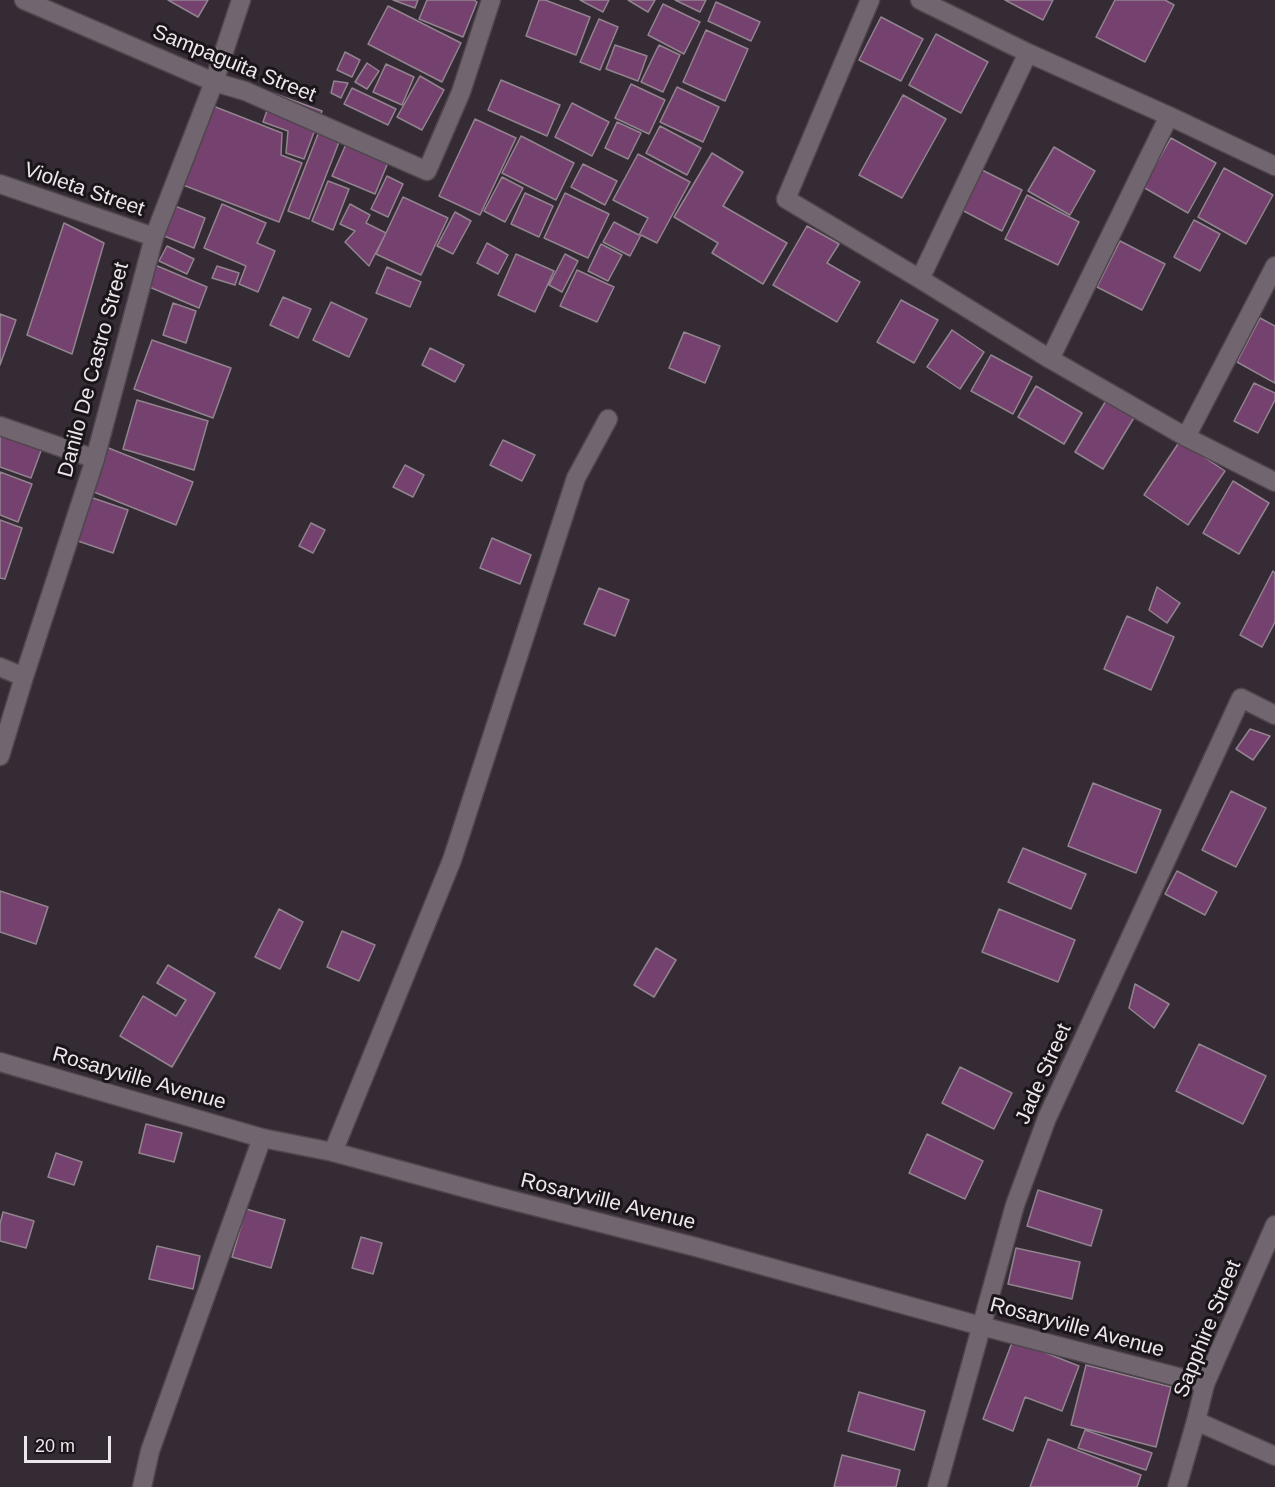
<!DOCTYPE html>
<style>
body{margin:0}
#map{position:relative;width:1275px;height:1487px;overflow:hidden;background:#352b34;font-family:Helvetica,sans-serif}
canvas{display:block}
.scale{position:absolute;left:24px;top:1436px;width:87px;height:27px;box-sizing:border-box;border:3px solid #ede6ec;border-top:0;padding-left:8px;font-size:18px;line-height:21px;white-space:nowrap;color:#ede6ec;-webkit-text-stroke:4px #1a1519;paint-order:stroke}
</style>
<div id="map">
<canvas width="1275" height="1487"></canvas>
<div class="scale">20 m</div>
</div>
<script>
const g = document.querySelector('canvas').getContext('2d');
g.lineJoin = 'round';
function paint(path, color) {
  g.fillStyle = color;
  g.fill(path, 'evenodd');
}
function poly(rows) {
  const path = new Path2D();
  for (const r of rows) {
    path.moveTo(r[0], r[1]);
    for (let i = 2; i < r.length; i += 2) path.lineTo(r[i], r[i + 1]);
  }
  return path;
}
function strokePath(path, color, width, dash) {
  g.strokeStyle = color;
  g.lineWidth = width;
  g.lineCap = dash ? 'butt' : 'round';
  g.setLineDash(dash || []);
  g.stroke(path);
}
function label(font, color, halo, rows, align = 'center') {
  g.font = font + ' Helvetica,sans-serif';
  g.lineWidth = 6;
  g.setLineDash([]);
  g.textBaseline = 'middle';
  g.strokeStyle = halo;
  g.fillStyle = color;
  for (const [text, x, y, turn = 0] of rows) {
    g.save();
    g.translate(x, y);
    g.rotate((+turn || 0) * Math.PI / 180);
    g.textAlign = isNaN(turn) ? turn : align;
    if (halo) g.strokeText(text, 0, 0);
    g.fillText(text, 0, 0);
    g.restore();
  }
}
const building = poly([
 [168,0,208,0,198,17,168,0],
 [393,0,418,0,415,8,393,0],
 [427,0,474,0,477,2,463,37,419,19,427,0],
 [539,0,545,0,590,17,576,55,526,36,539,0],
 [580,0,609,0,603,12,580,0],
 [628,0,655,0,648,12,628,0],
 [675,0,706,0,700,12,675,0],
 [1005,0,1053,0,1043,20,1005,0],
 [1115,0,1165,0,1174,5,1145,62,1096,37,1115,0],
 [716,2,760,22,751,41,708,21,716,2],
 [663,4,700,22,684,54,648,35,663,4],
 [388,6,461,43,442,82,368,44,388,6],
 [881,17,923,39,901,81,859,60,881,17],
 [599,19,618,27,600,70,580,62,599,19],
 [706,30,748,49,725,101,683,82,706,30],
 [936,34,988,62,961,113,909,85,936,34],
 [615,45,647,56,638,81,606,69,615,45],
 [659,45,680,55,663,92,641,82,659,45],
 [345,52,360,60,352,77,337,70,345,52],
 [367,63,379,71,367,89,355,82,367,63],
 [386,64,414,77,402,105,373,92,386,64],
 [420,76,444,90,422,130,397,117,420,76],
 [501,80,560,105,547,136,488,110,501,80],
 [334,81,348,83,341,98,331,93,334,81],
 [631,84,665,100,649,134,615,118,631,84],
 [677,87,719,107,703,142,660,122,677,87],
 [352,88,396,109,388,125,344,104,352,88],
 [273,93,322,111,304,159,286,153,288,131,263,122,273,93],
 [903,95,946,119,902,198,859,175,903,95],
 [572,103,609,122,592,156,555,137,572,103],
 [213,106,282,133,281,155,302,163,279,222,183,185,213,106],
 [475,119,516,138,480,215,439,196,475,119],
 [617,122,641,133,628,159,605,148,617,122],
 [660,126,701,148,687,175,646,153,660,126],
 [320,129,341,137,309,219,288,211,320,129],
 [521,136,574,163,556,200,502,173,521,136],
 [1171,138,1216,163,1188,213,1143,187,1171,138],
 [347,142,389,160,375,194,332,176,347,142],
 [1054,147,1095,171,1070,215,1028,191,1054,147],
 [712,153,743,172,723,206,787,243,763,284,712,253,718,243,674,217,712,153],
 [638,154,690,182,657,243,641,235,630,256,603,242,614,222,639,235,648,218,613,200,638,154],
 [583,164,617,181,605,205,571,187,583,164],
 [978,168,1022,190,1002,231,958,208,978,168],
 [1224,168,1273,195,1246,244,1198,217,1224,168],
 [387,176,403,184,388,217,371,209,387,176],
 [502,177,523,188,505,222,484,211,502,177],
 [328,181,349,189,333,230,312,221,328,181],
 [525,193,553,206,539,237,511,224,525,193],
 [565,193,609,214,588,258,544,238,565,193],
 [1027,195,1079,222,1058,265,1005,239,1027,195],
 [403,197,448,218,421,275,376,254,403,197],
 [222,204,266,223,257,243,275,251,258,292,239,284,246,266,204,248,222,204],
 [350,204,370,215,366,223,386,233,369,266,345,242,355,231,340,224,350,204],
 [175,206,205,218,194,248,164,236,175,206],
 [455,212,471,221,453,254,437,246,455,212],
 [1194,220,1220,234,1200,271,1174,257,1194,220],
 [64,223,104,243,72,354,27,335,64,223],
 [807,226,839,244,827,263,860,282,837,322,773,285,807,226],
 [1120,241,1165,264,1142,310,1097,287,1120,241],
 [487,243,508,255,498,274,477,263,487,243],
 [601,244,622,255,608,281,588,271,601,244],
 [167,246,194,259,187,274,159,261,167,246],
 [516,254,554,271,535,312,498,295,516,254],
 [565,254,578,261,562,292,549,285,565,254],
 [155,265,207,287,199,308,147,286,155,265],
 [217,266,239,273,235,285,212,278,217,266],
 [387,267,421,282,410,307,376,293,387,267],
 [577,270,614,287,597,322,560,306,577,270],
 [283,297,311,309,298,338,270,325,283,297],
 [901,300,938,320,914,363,877,342,901,300],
 [331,302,367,319,349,357,313,340,331,302],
 [173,303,196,311,186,343,163,335,173,303],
 [0,314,16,320,0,365,0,314],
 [1260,318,1275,326,1275,383,1237,362,1260,318],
 [952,330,984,352,960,389,927,367,952,330],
 [684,332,720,346,705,383,669,368,684,332],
 [152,340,231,368,213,418,134,389,152,340],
 [430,348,464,365,455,382,422,365,430,348],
 [991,355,1032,377,1013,414,971,391,991,355],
 [1254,383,1275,393,1275,400,1258,433,1234,421,1254,383],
 [1036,386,1082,413,1064,444,1018,417,1036,386],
 [1107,399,1135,416,1103,469,1075,452,1107,399],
 [137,400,208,421,194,470,123,449,137,400],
 [0,432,42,448,31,478,0,467,0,432],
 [503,440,535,455,522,481,490,465,503,440],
 [1180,441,1225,471,1188,525,1144,495,1180,441],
 [106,447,193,482,176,525,89,490,106,447],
 [405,465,424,475,413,497,393,487,405,465],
 [0,472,32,484,18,522,0,515,0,472],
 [1233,481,1269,503,1239,554,1203,533,1233,481],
 [90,497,128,510,113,553,75,540,90,497],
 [0,520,22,528,5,579,0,578,0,520],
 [311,523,325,530,313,553,299,546,311,523],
 [492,538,531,555,520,584,480,568,492,538],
 [1273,571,1275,573,1275,622,1262,647,1240,635,1273,571],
 [1157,587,1180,603,1167,623,1149,610,1157,587],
 [599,588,629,600,615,636,584,624,599,588],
 [1127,616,1174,637,1151,690,1104,669,1127,616],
 [1250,729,1270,736,1253,760,1236,749,1250,729],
 [1093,783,1161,810,1136,873,1068,846,1093,783],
 [1231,791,1266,808,1236,867,1202,850,1231,791],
 [1023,848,1086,874,1071,909,1008,882,1023,848],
 [1177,871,1217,892,1205,915,1165,894,1177,871],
 [0,891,48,907,36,944,0,932,0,891],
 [279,909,303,922,280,969,255,957,279,909],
 [999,909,1075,940,1058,982,982,952,999,909],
 [342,931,375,945,359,981,327,967,342,931],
 [656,948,676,960,654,997,634,985,656,948],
 [168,965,215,993,172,1067,120,1036,143,996,176,1016,186,1000,157,983,168,965],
 [1135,984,1169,1004,1154,1028,1129,1008,1135,984],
 [1199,1044,1266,1076,1243,1124,1176,1091,1199,1044],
 [960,1067,1012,1093,994,1129,942,1103,960,1067],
 [146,1124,182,1133,174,1162,139,1153,146,1124],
 [927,1134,983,1161,965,1199,909,1173,927,1134],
 [56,1153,82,1162,74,1185,48,1177,56,1153],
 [1038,1190,1102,1210,1091,1246,1027,1226,1038,1190],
 [246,1209,285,1220,271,1268,232,1257,246,1209],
 [3,1212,34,1221,26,1248,0,1241,0,1224,3,1212],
 [361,1237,382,1243,373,1274,352,1268,361,1237],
 [157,1246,200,1256,193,1289,149,1279,157,1246],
 [1016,1248,1080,1262,1072,1299,1008,1284,1016,1248],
 [1013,1340,1079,1366,1062,1411,1025,1397,1013,1431,983,1419,1013,1340],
 [1086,1365,1171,1387,1156,1447,1071,1425,1086,1365],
 [859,1392,925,1411,914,1450,848,1431,859,1392],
 [1085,1430,1152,1453,1146,1470,1078,1448,1085,1430],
 [1048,1439,1141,1475,1137,1487,1030,1487,1048,1439],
 [842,1455,900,1470,896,1487,834,1487,842,1455]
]);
paint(building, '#75416e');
strokePath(building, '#91848f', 1.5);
const street = poly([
 [24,0,214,82,245,91,427,171,461,92,491,0],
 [870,0,786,199,920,279,1050,359,1186,437,1275,482],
 [920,0,1028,53,1169,116,1275,166],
 [0,184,154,237],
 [920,279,1028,53],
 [1050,359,1169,116],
 [0,426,95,459],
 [1186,437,1275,266],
 [0,667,24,677],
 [0,756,24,677,95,459,154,237,214,82,241,0],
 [333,1152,452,860,576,478,608,419],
 [1205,1384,1275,1225],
 [142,1487,150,1451,262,1138],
 [937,1487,1015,1205,1047,1118,1241,698,1275,715],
 [1177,1487,1196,1421]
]);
const secondary = poly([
 [0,1062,262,1138,333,1152,495,1196,696,1247,981,1326,1205,1384,1196,1421,1275,1456]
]);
strokePath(street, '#4f464d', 21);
strokePath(secondary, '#4f464d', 21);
strokePath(street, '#71656f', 18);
strokePath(secondary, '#71656f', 18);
label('21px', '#ede6ec', '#1a1519', [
 ["Sampaguita Street",234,64,22],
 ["Violeta Street",84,190,19],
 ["Danilo De Castro Street",94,370,-75],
 ["Jade Street",1044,1074,-66],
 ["Rosaryville Avenue",139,1079,16],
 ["Rosaryville Avenue",608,1202,14],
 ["Rosaryville Avenue",1077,1328,15],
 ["Sapphire Street",1208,1329,-68]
]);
</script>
